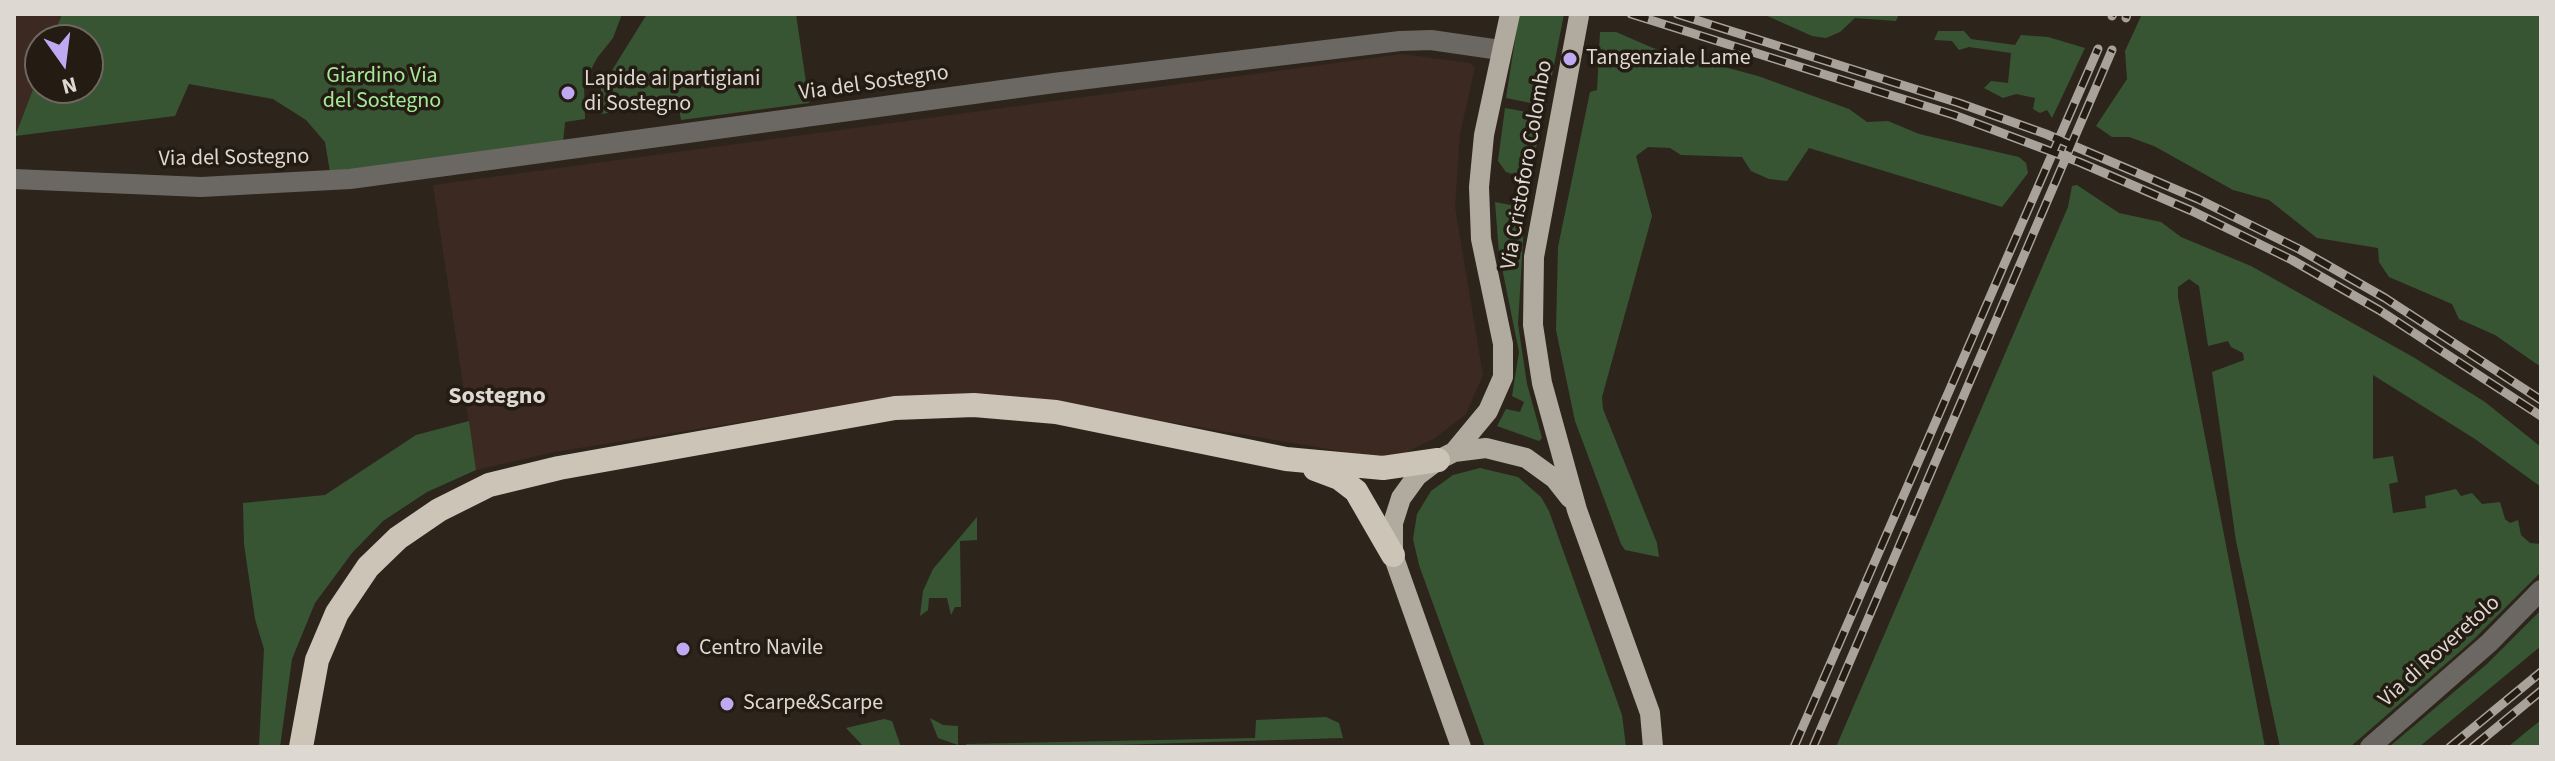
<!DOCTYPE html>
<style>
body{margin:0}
#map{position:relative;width:2555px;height:761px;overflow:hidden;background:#2d251c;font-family:"Source Sans 3",sans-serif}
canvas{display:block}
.frame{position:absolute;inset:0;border:16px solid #ded8d2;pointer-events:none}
.north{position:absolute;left:24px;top:24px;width:80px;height:80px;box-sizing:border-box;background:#241b13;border:2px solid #6e675f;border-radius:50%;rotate:166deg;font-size:22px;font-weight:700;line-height:32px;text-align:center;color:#ded8d2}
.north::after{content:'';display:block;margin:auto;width:28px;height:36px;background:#c1a8f3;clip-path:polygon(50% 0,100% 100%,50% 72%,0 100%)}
</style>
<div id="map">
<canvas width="2555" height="761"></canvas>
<div class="frame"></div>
<div class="north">N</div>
</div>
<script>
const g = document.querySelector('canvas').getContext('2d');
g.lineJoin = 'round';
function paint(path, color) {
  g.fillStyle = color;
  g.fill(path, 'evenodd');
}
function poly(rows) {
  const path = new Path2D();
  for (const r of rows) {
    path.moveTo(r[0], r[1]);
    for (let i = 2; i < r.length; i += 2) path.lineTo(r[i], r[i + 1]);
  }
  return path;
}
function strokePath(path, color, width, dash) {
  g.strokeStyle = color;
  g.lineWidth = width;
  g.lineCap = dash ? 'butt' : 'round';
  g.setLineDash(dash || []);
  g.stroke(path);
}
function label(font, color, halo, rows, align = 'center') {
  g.font = font + ' "Source Sans 3",sans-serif';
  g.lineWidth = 7;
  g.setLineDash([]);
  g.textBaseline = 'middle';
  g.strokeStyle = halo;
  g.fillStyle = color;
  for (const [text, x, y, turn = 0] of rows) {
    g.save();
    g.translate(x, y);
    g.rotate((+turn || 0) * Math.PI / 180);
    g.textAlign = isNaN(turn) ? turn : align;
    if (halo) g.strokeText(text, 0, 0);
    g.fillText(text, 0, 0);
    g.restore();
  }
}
paint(poly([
 [14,14,62,14,52,40,40,40,40,71,14,137],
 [1402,54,1470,63,1475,68,1460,134,1455,207,1483,375,1466,414,1435,438,1405,453,1381,458,1069,405,890,398,555,452,476,470,433,185]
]), '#3b2922');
paint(poly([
 [62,14,622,14,613,38,597,58,584,83,585,119,565,122,563,143,330,172,325,142,306,120,273,99,189,84,175,116,15,136,40,71,40,88,88,88,88,40,52,40],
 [647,14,796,14,809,103,681,120,678,103,601,114,601,88],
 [1519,14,1564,14,1546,106,1506,98],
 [1763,14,1899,14,1896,21,1855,18,1840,32,1826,38,1812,36],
 [2142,14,2541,14,2541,367,2495,335,2459,319,2452,304,2389,277,2379,262,2378,248,2317,238,2269,200,2233,190,2154,146,2129,137,2112,137,2096,126,2127,79,2125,51],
 [1938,31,1964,31,1971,39,2015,45,2021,35,2048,37,2085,48,2052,118,2047,110,2040,113,2033,109,2035,98,2016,94,2003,98,1984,88,1991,81,2008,83,2011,53,1969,47,1959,50,1952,41,1934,40],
 [1600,32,1616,32,1653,48,1758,76,1849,109,1867,122,1888,121,1919,134,2019,157,2026,163,2028,173,2002,207,1809,148,1787,181,1769,179,1751,171,1742,157,1681,155,1670,148,1648,147,1636,156,1652,216,1602,397,1603,409,1657,543,1659,557,1625,550,1621,544,1575,421,1556,330,1558,247,1590,92,1597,90],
 [1505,108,1543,115,1533,162,1527,172,1519,176,1506,172,1498,161],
 [2077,185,2119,213,2161,222,2181,237,2251,266,2413,357,2485,402,2541,447,2541,487,2475,439,2373,375,2373,459,2393,456,2398,482,2389,484,2393,513,2426,508,2425,496,2456,489,2461,496,2472,493,2482,504,2500,502,2505,519,2510,523,2518,520,2521,535,2530,543,2541,544,2541,572,2472,641,2350,747,2280,747,2236,541,2212,372,2244,360,2243,353,2231,347,2228,341,2208,346,2199,286,2189,279,2178,287,2178,297,2265,747,1836,747,2068,207,2072,186],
 [1495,202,1525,208,1518,324,1527,384,1542,438,1539,441,1497,426,1506,409,1520,412,1524,402,1512,396,1519,352,1499,253],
 [469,421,476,470,427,492,383,521,352,553,315,603,292,659,280,747,259,747,264,649,255,619,244,544,243,503,325,495,416,435],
 [1480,468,1518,477,1541,497,1549,511,1622,715,1626,747,1485,747,1419,565,1413,539,1417,514,1431,491,1453,475],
 [977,517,977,540,960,541,961,607,955,607,951,615,947,598,929,598,928,610,920,616,923,591,933,569],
 [2541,610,2541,646,2419,747,2389,747,2487,664],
 [1326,717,1339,723,1343,738,1051,747,967,747,966,744,1255,738,1256,720],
 [930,718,943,725,958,726,958,745,938,738],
 [884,719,892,721,901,747,864,747,846,728],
 [2541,720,2541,747,2508,747,2526,732]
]), '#385533');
strokePath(poly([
 [14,179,201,187,350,179,1054,83,1400,41,1431,40,1500,50],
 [2370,747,2489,643,2541,590]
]), '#6b6863', 20);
strokePath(poly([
 [1579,16,1534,257,1533,325,1542,383,1577,510,1650,713,1653,747],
 [1454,452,1488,411,1503,377,1503,344,1481,239,1479,187,1484,135,1510,14],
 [1461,747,1393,555,1393,523,1401,498,1417,476,1438,460,1454,452,1486,448,1526,458,1555,479,1570,498]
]), '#b0aa9f', 20);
strokePath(poly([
 [1315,469,1339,478,1356,491,1393,555],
 [301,747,317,660,337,613,368,567,398,538,439,510,489,485,559,468,895,408,974,405,1056,412,1286,459,1383,468,1438,460]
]), '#ccc4b7', 24);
const rail = poly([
 [1631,14,1954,115,2079,162,2192,211,2292,260,2379,310,2541,416],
 [1677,14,1959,103,2046,134,2198,199,2299,249,2385,298,2541,400],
 [2112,16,2113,14],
 [2126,18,2127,14],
 [1794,747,2098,49],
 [1813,747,2112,50],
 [2450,747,2541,672],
 [2473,747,2541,691]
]);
strokePath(rail, '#a9a29b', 9);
strokePath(rail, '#241b13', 6, [18]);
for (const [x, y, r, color] of [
 [1570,59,8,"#c1a8f3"],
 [568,93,8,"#c1a8f3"],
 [683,649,8,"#c1a8f3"],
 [727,704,8,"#c1a8f3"]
]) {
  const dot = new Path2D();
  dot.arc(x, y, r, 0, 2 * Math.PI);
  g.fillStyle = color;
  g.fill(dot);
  strokePath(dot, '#241b13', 3);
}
label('22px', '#ded8d2', '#241b13', [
 ["Tangenziale Lame",1586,59],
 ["Lapide ai partigiani",584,80],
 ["di Sostegno",584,105],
 ["Centro Navile",699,649],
 ["Scarpe&Scarpe",743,704]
], 'left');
label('22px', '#a4eb98', '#241b13', [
 ["Giardino Via",382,77],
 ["del Sostegno",382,102]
]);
label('22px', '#ded8d2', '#241b13', [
 ["Via del Sostegno",874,84,-8],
 ["Via del Sostegno",234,159,-1],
 ["Via Cristoforo Colombo",1528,165,-80],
 ["Via di Roveretolo",2440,652,-42]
]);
label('bold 24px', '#ded8d2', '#241b13', [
 ["Sostegno",497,398]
]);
</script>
